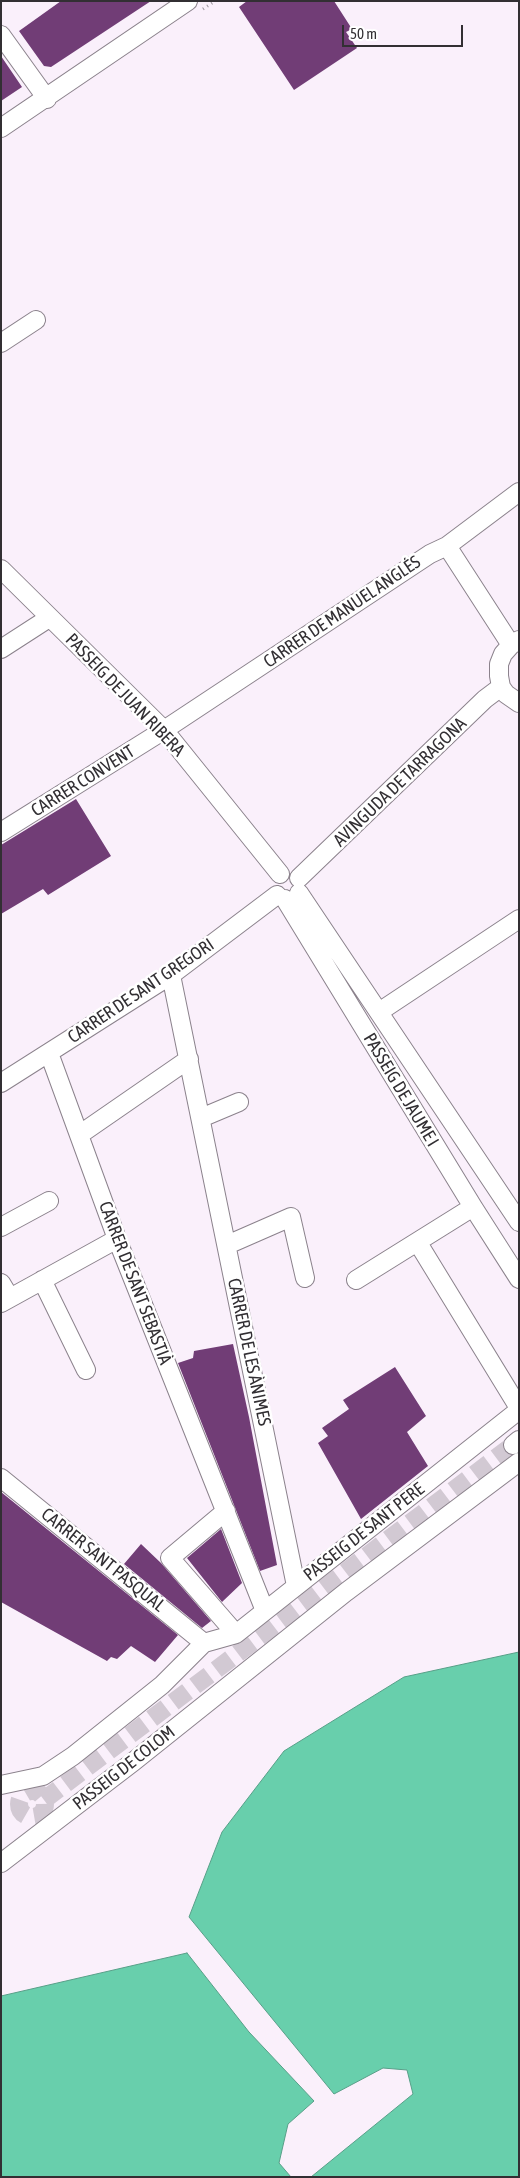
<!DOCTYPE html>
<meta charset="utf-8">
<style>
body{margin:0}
#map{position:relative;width:520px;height:2178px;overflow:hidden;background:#faf0fb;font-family:"Asap Condensed",sans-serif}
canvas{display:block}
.frame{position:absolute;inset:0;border:2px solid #322f33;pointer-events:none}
.scale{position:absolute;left:342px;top:25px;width:121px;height:22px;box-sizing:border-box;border:2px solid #322f33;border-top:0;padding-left:6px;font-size:15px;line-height:18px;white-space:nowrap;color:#322f33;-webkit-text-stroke:4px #fff;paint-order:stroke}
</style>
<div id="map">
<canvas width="520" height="2178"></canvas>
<div class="frame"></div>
<div class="scale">50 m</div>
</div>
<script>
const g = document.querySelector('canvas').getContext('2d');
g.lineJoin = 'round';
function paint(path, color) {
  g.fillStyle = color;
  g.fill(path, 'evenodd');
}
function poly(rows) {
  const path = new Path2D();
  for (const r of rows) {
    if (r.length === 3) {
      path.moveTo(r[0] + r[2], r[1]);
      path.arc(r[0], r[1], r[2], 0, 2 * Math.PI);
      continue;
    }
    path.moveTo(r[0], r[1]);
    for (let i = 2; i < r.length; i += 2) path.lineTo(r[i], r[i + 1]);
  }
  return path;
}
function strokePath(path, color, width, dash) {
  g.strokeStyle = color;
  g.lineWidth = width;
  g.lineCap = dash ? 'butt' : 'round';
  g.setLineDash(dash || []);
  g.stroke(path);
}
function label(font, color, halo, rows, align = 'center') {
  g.font = font + ' "Asap Condensed",sans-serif';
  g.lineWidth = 5;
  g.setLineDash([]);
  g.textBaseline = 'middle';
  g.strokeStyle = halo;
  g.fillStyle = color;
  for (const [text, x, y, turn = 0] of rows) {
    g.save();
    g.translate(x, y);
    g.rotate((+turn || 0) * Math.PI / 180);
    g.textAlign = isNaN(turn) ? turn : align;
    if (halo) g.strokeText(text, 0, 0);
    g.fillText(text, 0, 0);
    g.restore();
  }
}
const water = poly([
 [519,1652,519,2177,311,2177,413,2094,407,2070,383,2068,334,2094,189,1917,222,1832,284,1751,404,1677,519,1652],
 [187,1953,249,2032,314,2101,288,2124,279,2163,291,2177,1,2177,1,1996,187,1953]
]);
paint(water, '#68cfac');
strokePath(water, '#589f88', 1);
paint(poly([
 [61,1,151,1,51,67,44,66,19,31],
 [247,1,334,1,352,29,346,32,357,48,294,90,239,7],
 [1,56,22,87,1,101],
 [76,799,111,856,48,895,43,889,1,914,1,845],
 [233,1344,249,1417,277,1565,260,1571,178,1363,193,1358,194,1351],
 [395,1367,426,1416,407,1432,428,1466,361,1519,318,1443,328,1436,322,1428,349,1409,343,1400],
 [1,1492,178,1635,155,1662,131,1646,117,1659,111,1657,107,1661,1,1602],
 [221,1529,242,1583,222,1602,187,1558],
 [141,1544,161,1563,211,1621,202,1628,124,1564]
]), '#713d76');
strokePath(poly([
 [32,1804,13],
 [44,1800,513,1445]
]), '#d2c9d3', 18, [18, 9]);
const minor = poly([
 [1,35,47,99],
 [1,128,188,1],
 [1,343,36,320],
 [447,546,511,645],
 [1,569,164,730,280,874],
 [519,640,511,645,503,654,499,664,499,676,501,687,506,694,519,703],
 [1,649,49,618],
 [1,832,164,730,430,554,447,546,519,492],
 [299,878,485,699,501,687],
 [299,893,519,1222],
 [285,899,473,1207,519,1279],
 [171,975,296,1586],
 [379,1012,519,919],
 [49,1053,117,1239,265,1611],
 [1,1083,171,975,277,895],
 [201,1118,239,1102],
 [79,1135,189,1059],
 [1,1227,49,1201],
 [418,1243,519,1408],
 [227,1245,291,1217,305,1278],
 [42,1280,86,1370],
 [356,1280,473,1207],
 [1,1283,10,1298],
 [1,1303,117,1239],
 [513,1445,519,1440],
 [1,1478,204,1643],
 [226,1511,170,1558,236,1634],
 [1,1785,43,1776,73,1756,162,1685,204,1643,236,1634,519,1410],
 [1,1863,133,1762,346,1592,519,1462]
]);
strokePath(minor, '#8b828c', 20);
strokePath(poly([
 [203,9,215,1]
]), '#9b949c', 3, [1, 4]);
strokePath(minor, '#fff', 18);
label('18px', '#322f33', '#fff', [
 ["CARRER DE MANUEL ANGLÉS",342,612,-34],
 ["PASSEIG DE JUAN RIBERA",125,695,46],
 ["CARRER CONVENT",83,781,-32],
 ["AVINGUDA DE TARRAGONA",400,782,-44],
 ["CARRER DE SANT GREGORI",141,991,-34],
 ["PASSEIG DE JAUME I",401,1090,59],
 ["CARRER DE SANT SEBASTIÀ",135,1283,69],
 ["CARRER DE LES ÀNIMES",249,1352,78],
 ["PASSEIG DE SANT PERE",364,1532,-38],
 ["CARRER SANT PASQUAL",103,1560,39],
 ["PASSEIG DE COLOM",124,1768,-38]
]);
</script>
